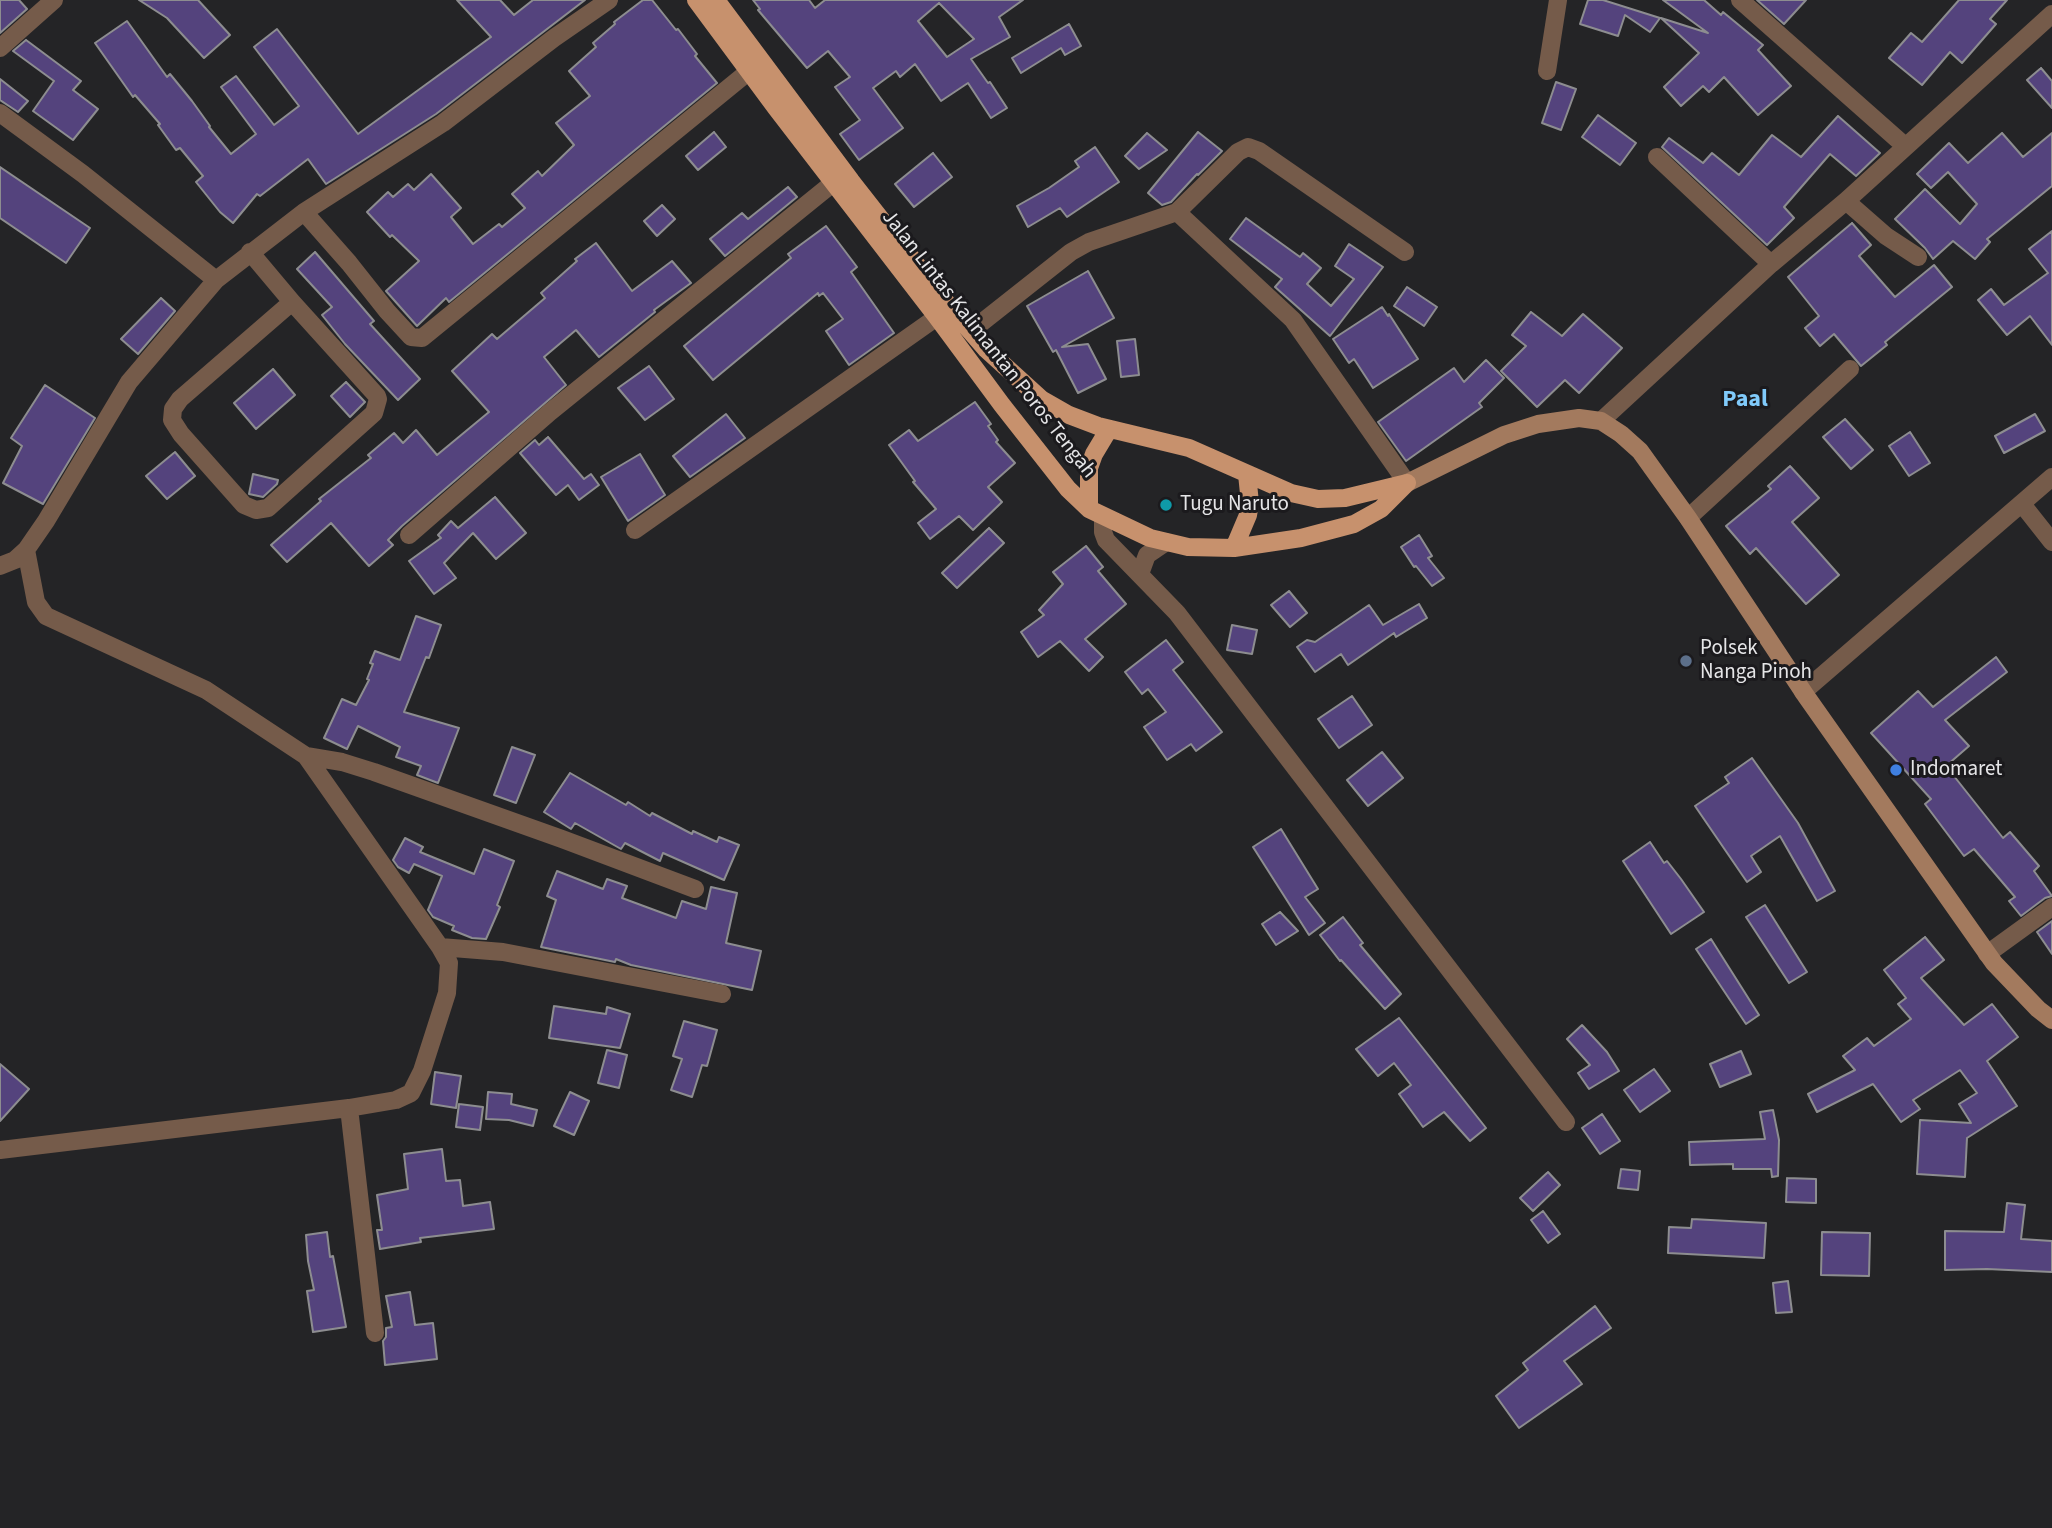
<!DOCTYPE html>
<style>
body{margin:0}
canvas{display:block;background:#242426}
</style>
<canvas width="2052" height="1528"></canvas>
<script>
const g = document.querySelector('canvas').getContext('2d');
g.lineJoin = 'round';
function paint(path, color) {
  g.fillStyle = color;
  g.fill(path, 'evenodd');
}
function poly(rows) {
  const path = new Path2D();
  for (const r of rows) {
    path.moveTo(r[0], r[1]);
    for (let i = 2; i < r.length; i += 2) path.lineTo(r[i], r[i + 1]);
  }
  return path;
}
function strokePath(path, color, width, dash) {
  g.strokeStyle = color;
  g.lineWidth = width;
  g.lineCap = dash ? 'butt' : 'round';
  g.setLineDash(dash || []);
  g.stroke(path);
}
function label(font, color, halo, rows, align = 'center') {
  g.font = font + ' "Source Sans 3",sans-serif';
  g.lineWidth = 6;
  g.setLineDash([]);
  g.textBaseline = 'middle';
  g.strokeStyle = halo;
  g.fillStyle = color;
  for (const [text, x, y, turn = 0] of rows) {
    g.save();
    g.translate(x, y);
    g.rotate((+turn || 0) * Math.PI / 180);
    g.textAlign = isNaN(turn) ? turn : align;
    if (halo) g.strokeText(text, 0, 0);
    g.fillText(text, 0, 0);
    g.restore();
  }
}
const building = poly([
 [0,0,19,0,27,9,0,33,0,0],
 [139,0,198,0,230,35,204,58,167,18,139,0],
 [457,0,500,0,514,15,533,0,585,0,436,114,326,184,308,159,260,196,257,194,233,223,220,212,196,182,203,176,180,148,176,150,158,125,160,124,135,95,133,97,95,43,127,21,167,77,170,74,192,101,210,126,209,127,231,154,256,134,221,87,236,76,274,125,299,106,254,47,277,29,358,134,491,37,457,0],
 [643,0,652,0,676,30,678,29,697,54,695,56,717,83,449,302,446,298,417,326,386,291,419,261,392,235,390,237,367,212,388,192,393,197,408,184,414,190,431,174,461,208,451,217,473,244,499,224,502,227,525,208,512,194,538,171,542,176,574,145,556,123,590,96,569,71,596,47,593,43,615,24,614,22,643,0],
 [753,0,809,0,815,8,825,0,1023,0,999,17,1010,37,971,59,988,83,990,82,1007,108,991,118,968,83,941,101,915,64,900,77,896,71,873,88,903,128,859,160,840,134,860,120,835,87,850,77,828,51,807,68,758,10,760,9,753,0],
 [939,3,974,39,947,57,918,21,939,3],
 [1588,0,1603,0,1660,18,1650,32,1625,15,1618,36,1580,24,1588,0],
 [1663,0,1704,0,1721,15,1723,12,1763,45,1758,50,1791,86,1758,115,1724,77,1709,92,1703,86,1681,106,1664,87,1699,53,1661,18,1708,33,1663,0],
 [1757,0,1806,0,1784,24,1757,0],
 [1959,0,2007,0,1990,19,1996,24,1962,63,1950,52,1922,85,1889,58,1911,33,1922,42,1959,0],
 [1069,24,1081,46,1065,55,1061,48,1021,73,1012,58,1069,24],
 [26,40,81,81,73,90,98,109,73,140,33,111,54,81,13,51,26,40],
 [2041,68,2052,81,2052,108,2027,80,2041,68],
 [0,79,28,101,18,112,0,100,0,79],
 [1556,82,1576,89,1561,130,1542,123,1556,82],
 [1598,115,1636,143,1620,165,1582,137,1598,115],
 [1838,116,1880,153,1856,176,1830,154,1784,207,1794,218,1767,245,1662,147,1669,138,1703,163,1712,153,1739,175,1772,135,1801,157,1838,116],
 [714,132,726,147,698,170,686,156,714,132],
 [1198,132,1222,151,1198,175,1197,174,1171,202,1162,205,1148,193,1198,132],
 [1147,133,1167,150,1139,169,1125,156,1147,133],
 [2002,133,2023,157,2052,133,2052,186,1987,239,1990,242,1975,259,1953,241,1933,259,1925,248,1895,219,1925,189,1960,224,1977,204,1948,172,1931,188,1917,174,1949,143,1968,163,2002,133],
 [1095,147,1119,182,1067,217,1060,208,1028,227,1017,206,1049,188,1079,167,1075,161,1095,147],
 [933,153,952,177,914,207,895,184,933,153],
 [0,167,90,228,66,263,0,218,0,167],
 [788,187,797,197,725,256,710,239,742,213,748,219,788,187],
 [662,205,675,219,657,236,644,221,662,205],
 [1246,218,1300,257,1303,253,1321,268,1307,284,1331,306,1354,279,1335,266,1349,244,1383,267,1330,336,1275,287,1282,279,1230,239,1246,218],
 [1852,223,1871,245,1859,256,1895,297,1934,265,1952,287,1885,342,1887,345,1861,366,1834,334,1820,346,1805,328,1819,316,1788,277,1852,223],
 [826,226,857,267,851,272,894,333,849,365,826,331,843,319,823,293,819,296,818,293,713,380,684,346,791,258,788,254,826,226],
 [2052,231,2052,345,2030,316,2007,335,1978,300,1991,289,2004,305,2048,273,2029,249,2052,231],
 [596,243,632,291,672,261,691,283,654,310,655,312,599,357,576,330,544,357,566,385,402,526,388,540,393,545,369,566,331,523,287,562,271,545,321,501,319,499,371,458,368,455,394,433,403,443,416,430,437,455,489,412,452,371,492,334,497,339,545,298,541,293,577,261,575,259,596,243],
 [315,252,374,321,370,324,420,379,398,400,345,344,322,315,332,307,297,269,315,252],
 [1088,271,1114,318,1062,347,1088,344,1106,379,1078,393,1056,350,1053,352,1027,306,1088,271],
 [1407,287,1437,307,1424,326,1394,306,1407,287],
 [161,298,175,311,138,354,121,339,161,298],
 [1382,307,1388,316,1389,314,1418,359,1373,388,1354,359,1349,363,1333,339,1382,307],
 [1531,312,1562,336,1583,314,1622,348,1579,393,1565,380,1537,407,1501,371,1526,346,1512,335,1531,312],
 [1135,339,1139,375,1121,377,1117,341,1135,339],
 [1486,360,1504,378,1479,403,1482,407,1406,461,1378,422,1454,368,1464,382,1486,360],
 [649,366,674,399,645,420,618,388,649,366],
 [273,369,295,395,256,429,234,403,273,369],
 [346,382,365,402,350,417,331,396,346,382],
 [45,385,95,418,43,504,3,483,22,446,11,438,45,385],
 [975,402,991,424,988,426,998,440,996,442,1015,463,988,487,1002,502,973,530,959,516,930,539,918,523,936,509,913,482,915,481,889,445,909,430,918,441,975,402],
 [726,414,745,438,690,477,673,456,726,414],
 [2035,414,2045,431,2004,453,1995,436,2035,414],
 [1845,419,1873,450,1851,469,1823,437,1845,419],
 [1910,432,1930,463,1909,476,1889,446,1910,432],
 [548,437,584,479,591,474,599,485,579,500,568,485,556,495,520,453,535,440,539,445,548,437],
 [175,452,195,476,167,499,146,476,175,452],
 [640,454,665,495,628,521,601,477,640,454],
 [1790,466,1819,498,1792,522,1839,575,1806,604,1756,548,1750,554,1726,526,1771,489,1768,486,1790,466],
 [253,474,278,480,277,484,263,497,249,494,253,474],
 [495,497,526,533,496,559,473,533,444,563,456,578,434,594,409,561,441,538,438,535,451,521,458,528,495,497],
 [989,528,1004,543,957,588,942,573,989,528],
 [1419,535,1432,556,1428,558,1444,578,1432,586,1416,566,1414,567,1401,547,1419,535],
 [1086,546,1103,567,1098,571,1126,604,1085,639,1103,657,1089,671,1060,641,1038,657,1021,632,1044,615,1039,610,1063,584,1053,572,1086,546],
 [1289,591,1307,613,1290,627,1271,605,1289,591],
 [1419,604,1427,618,1396,637,1394,633,1348,665,1341,654,1315,672,1297,647,1307,640,1315,642,1369,605,1383,625,1419,604],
 [416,616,441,625,429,658,426,657,404,712,459,728,438,783,417,775,421,766,396,757,400,747,358,726,347,749,324,738,342,699,356,705,369,680,367,679,373,664,370,663,375,651,400,660,416,616],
 [1232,625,1257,630,1252,654,1227,650,1232,625],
 [1166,640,1183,662,1173,670,1222,732,1196,751,1191,744,1167,760,1144,727,1166,712,1148,689,1142,694,1125,672,1166,640],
 [1996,657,2007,672,1945,720,1969,746,1946,766,2003,838,2010,832,2039,866,2034,871,2052,896,2045,898,2021,916,2009,901,2015,897,1974,849,1964,856,1925,804,1931,799,1871,733,1918,691,1933,707,1996,657],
 [1352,696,1372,725,1339,748,1318,719,1352,696],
 [512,747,535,755,516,803,494,795,512,747],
 [1382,752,1403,778,1368,806,1347,780,1382,752],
 [1752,758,1798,823,1835,891,1817,901,1780,836,1751,856,1761,872,1747,882,1695,806,1729,783,1725,777,1752,758],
 [570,773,626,805,628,802,650,816,652,813,692,834,693,831,717,842,719,837,739,845,724,880,663,853,660,861,625,843,621,849,575,823,571,829,544,812,570,773],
 [1281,829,1318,889,1305,897,1325,923,1309,935,1253,847,1281,829],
 [405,838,423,847,420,852,474,874,484,849,514,861,497,905,500,907,486,939,472,938,452,930,454,926,433,917,428,910,442,876,414,864,409,873,398,867,393,860,405,838],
 [1650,842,1664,863,1667,861,1681,879,1704,912,1671,934,1623,861,1650,842],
 [557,871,603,889,607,879,627,886,622,898,676,918,682,901,706,909,711,887,737,893,726,943,761,951,752,990,631,965,616,959,615,962,541,947,556,900,547,896,557,871],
 [1765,905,1807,972,1789,983,1746,917,1765,905],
 [1280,912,1298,931,1276,945,1262,924,1280,912],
 [1343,917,1363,943,1360,945,1401,994,1385,1009,1341,960,1340,961,1320,935,1343,917],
 [2052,921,2052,954,2037,932,2052,921],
 [1925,937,1944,960,1921,978,1964,1025,1992,1004,2018,1037,1987,1061,2017,1106,1967,1138,1965,1177,1917,1174,1920,1120,1971,1123,1959,1104,1977,1093,1960,1070,1913,1100,1920,1109,1901,1122,1873,1084,1817,1112,1808,1094,1855,1070,1843,1056,1867,1038,1874,1046,1911,1019,1898,1004,1906,998,1884,970,1925,937],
 [1711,939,1759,1015,1746,1024,1696,949,1711,939],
 [554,1006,606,1014,607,1007,630,1014,620,1048,549,1038,554,1006],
 [1399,1018,1486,1128,1470,1141,1444,1112,1423,1127,1399,1094,1411,1085,1394,1063,1378,1076,1356,1049,1399,1018],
 [684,1021,717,1030,707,1066,702,1065,692,1097,671,1090,682,1059,673,1056,684,1021],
 [1582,1025,1607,1052,1619,1071,1589,1089,1578,1073,1590,1065,1567,1039,1582,1025],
 [607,1050,627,1055,619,1088,598,1083,607,1050],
 [1741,1051,1751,1074,1720,1087,1710,1064,1741,1051],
 [0,1064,29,1089,0,1121,0,1064],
 [1654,1069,1670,1091,1640,1112,1624,1090,1654,1069],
 [435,1072,461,1076,456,1108,431,1104,435,1072],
 [488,1092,512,1094,511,1104,537,1110,533,1126,509,1120,486,1119,488,1092],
 [570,1092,589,1101,574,1135,554,1126,570,1092],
 [459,1104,483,1107,480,1130,456,1127,459,1104],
 [1773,1110,1779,1140,1778,1176,1772,1177,1771,1169,1733,1169,1733,1164,1690,1165,1689,1142,1765,1139,1760,1112,1773,1110],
 [1602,1114,1620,1141,1600,1154,1582,1128,1602,1114],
 [442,1149,446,1181,460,1180,463,1206,490,1202,494,1229,420,1238,421,1242,380,1249,377,1230,382,1230,377,1195,408,1189,404,1154,442,1149],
 [1621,1169,1640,1171,1638,1190,1618,1188,1621,1169],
 [1548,1172,1560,1185,1533,1211,1520,1198,1548,1172],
 [1787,1178,1816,1179,1816,1203,1786,1202,1787,1178],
 [2007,1203,2025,1205,2021,1239,2052,1241,2052,1272,1987,1269,1945,1270,1945,1231,2004,1232,2007,1203],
 [1543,1211,1560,1234,1548,1243,1531,1220,1543,1211],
 [1692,1219,1766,1223,1764,1258,1668,1253,1669,1227,1691,1228,1692,1219],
 [327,1232,330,1257,333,1256,346,1327,313,1332,307,1291,314,1290,308,1261,306,1235,327,1232],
 [1822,1232,1870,1233,1869,1276,1821,1275,1822,1232],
 [1788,1281,1792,1312,1776,1313,1773,1283,1788,1281],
 [410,1292,415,1325,433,1323,437,1359,385,1365,383,1341,386,1337,386,1328,392,1327,386,1296,410,1292],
 [1595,1306,1611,1328,1564,1361,1582,1384,1519,1428,1496,1396,1528,1370,1523,1363,1595,1306]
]);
paint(building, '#54437d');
strokePath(building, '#8d8d90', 2);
strokePath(poly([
 [1740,0,1905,146],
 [0,48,54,0],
 [1547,71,1558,0],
 [0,113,83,174,216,280],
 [1657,157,1771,264],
 [1846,201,1886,236,1918,257],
 [304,212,349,263,387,311,411,337,422,338,748,72],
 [250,252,292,302,180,399,173,409,172,420,181,434,244,505,256,510,268,508,374,413,378,399,377,396,292,302],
 [1405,252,1259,151,1248,147,1238,152,1177,212,1293,320,1407,483],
 [971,331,1071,252,1089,242,1177,212],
 [1601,421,1771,264,1846,201,2052,14],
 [2022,504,2052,542],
 [1103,517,1103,532,1106,540,1177,613,1566,1122],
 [1688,518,1850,369],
 [635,530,937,317],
 [409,535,550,412,833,183],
 [26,550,36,602,46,616,206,690,306,756,342,762,374,772,562,839,695,889],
 [0,566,15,560,26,550,46,521,129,382,216,280,304,212,443,123,554,38,609,0],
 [1140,574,1147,555,1166,542],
 [1803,692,2052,477],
 [440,947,503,952,722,994],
 [1987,954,2052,907],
 [349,1108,375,1333],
 [0,1150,349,1108,396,1100,411,1093,422,1071,447,993,449,963,440,947,306,756]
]), '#755b4a', 18);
strokePath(poly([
 [1407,483,1504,435,1538,424,1579,418,1601,421,1621,434,1640,451,1688,518,1806,696,1994,963,2038,1009,2052,1020]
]), '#a37a5e', 18);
strokePath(poly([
 [696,0,776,108,937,317,1002,405,1068,489,1089,509,1150,538,1188,547,1234,548,1301,538,1354,524,1381,509,1407,483],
 [716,0,851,181,952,310,986,349,1041,399,1069,415,1098,426,1189,448,1291,493,1318,499,1345,498,1407,483],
 [1089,509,1089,468,1094,454,1109,429],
 [1234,548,1248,515,1250,503,1247,474]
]), '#c7916d', 18);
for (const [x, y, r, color] of [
 [1166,505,7,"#0f9aa8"],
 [1686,661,7,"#5c6f8a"],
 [1896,770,7,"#3f7fe0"]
]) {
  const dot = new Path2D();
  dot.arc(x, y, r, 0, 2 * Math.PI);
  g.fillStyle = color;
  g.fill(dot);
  strokePath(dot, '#1b1a1d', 2.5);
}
label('21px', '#e5e5e7', '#1b1a1d', [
 ["Jalan Lintas Kalimantan Poros Tengah",988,345,52]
]);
label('21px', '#e5e5e7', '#1b1a1d', [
 ["Tugu Naruto",1180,505],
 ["Polsek",1700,649],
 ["Nanga Pinoh",1700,673],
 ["Indomaret",1910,770]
], 'left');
label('bold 24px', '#80cafa', '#1b1a1d', [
 ["Paal",1745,401]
]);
</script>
